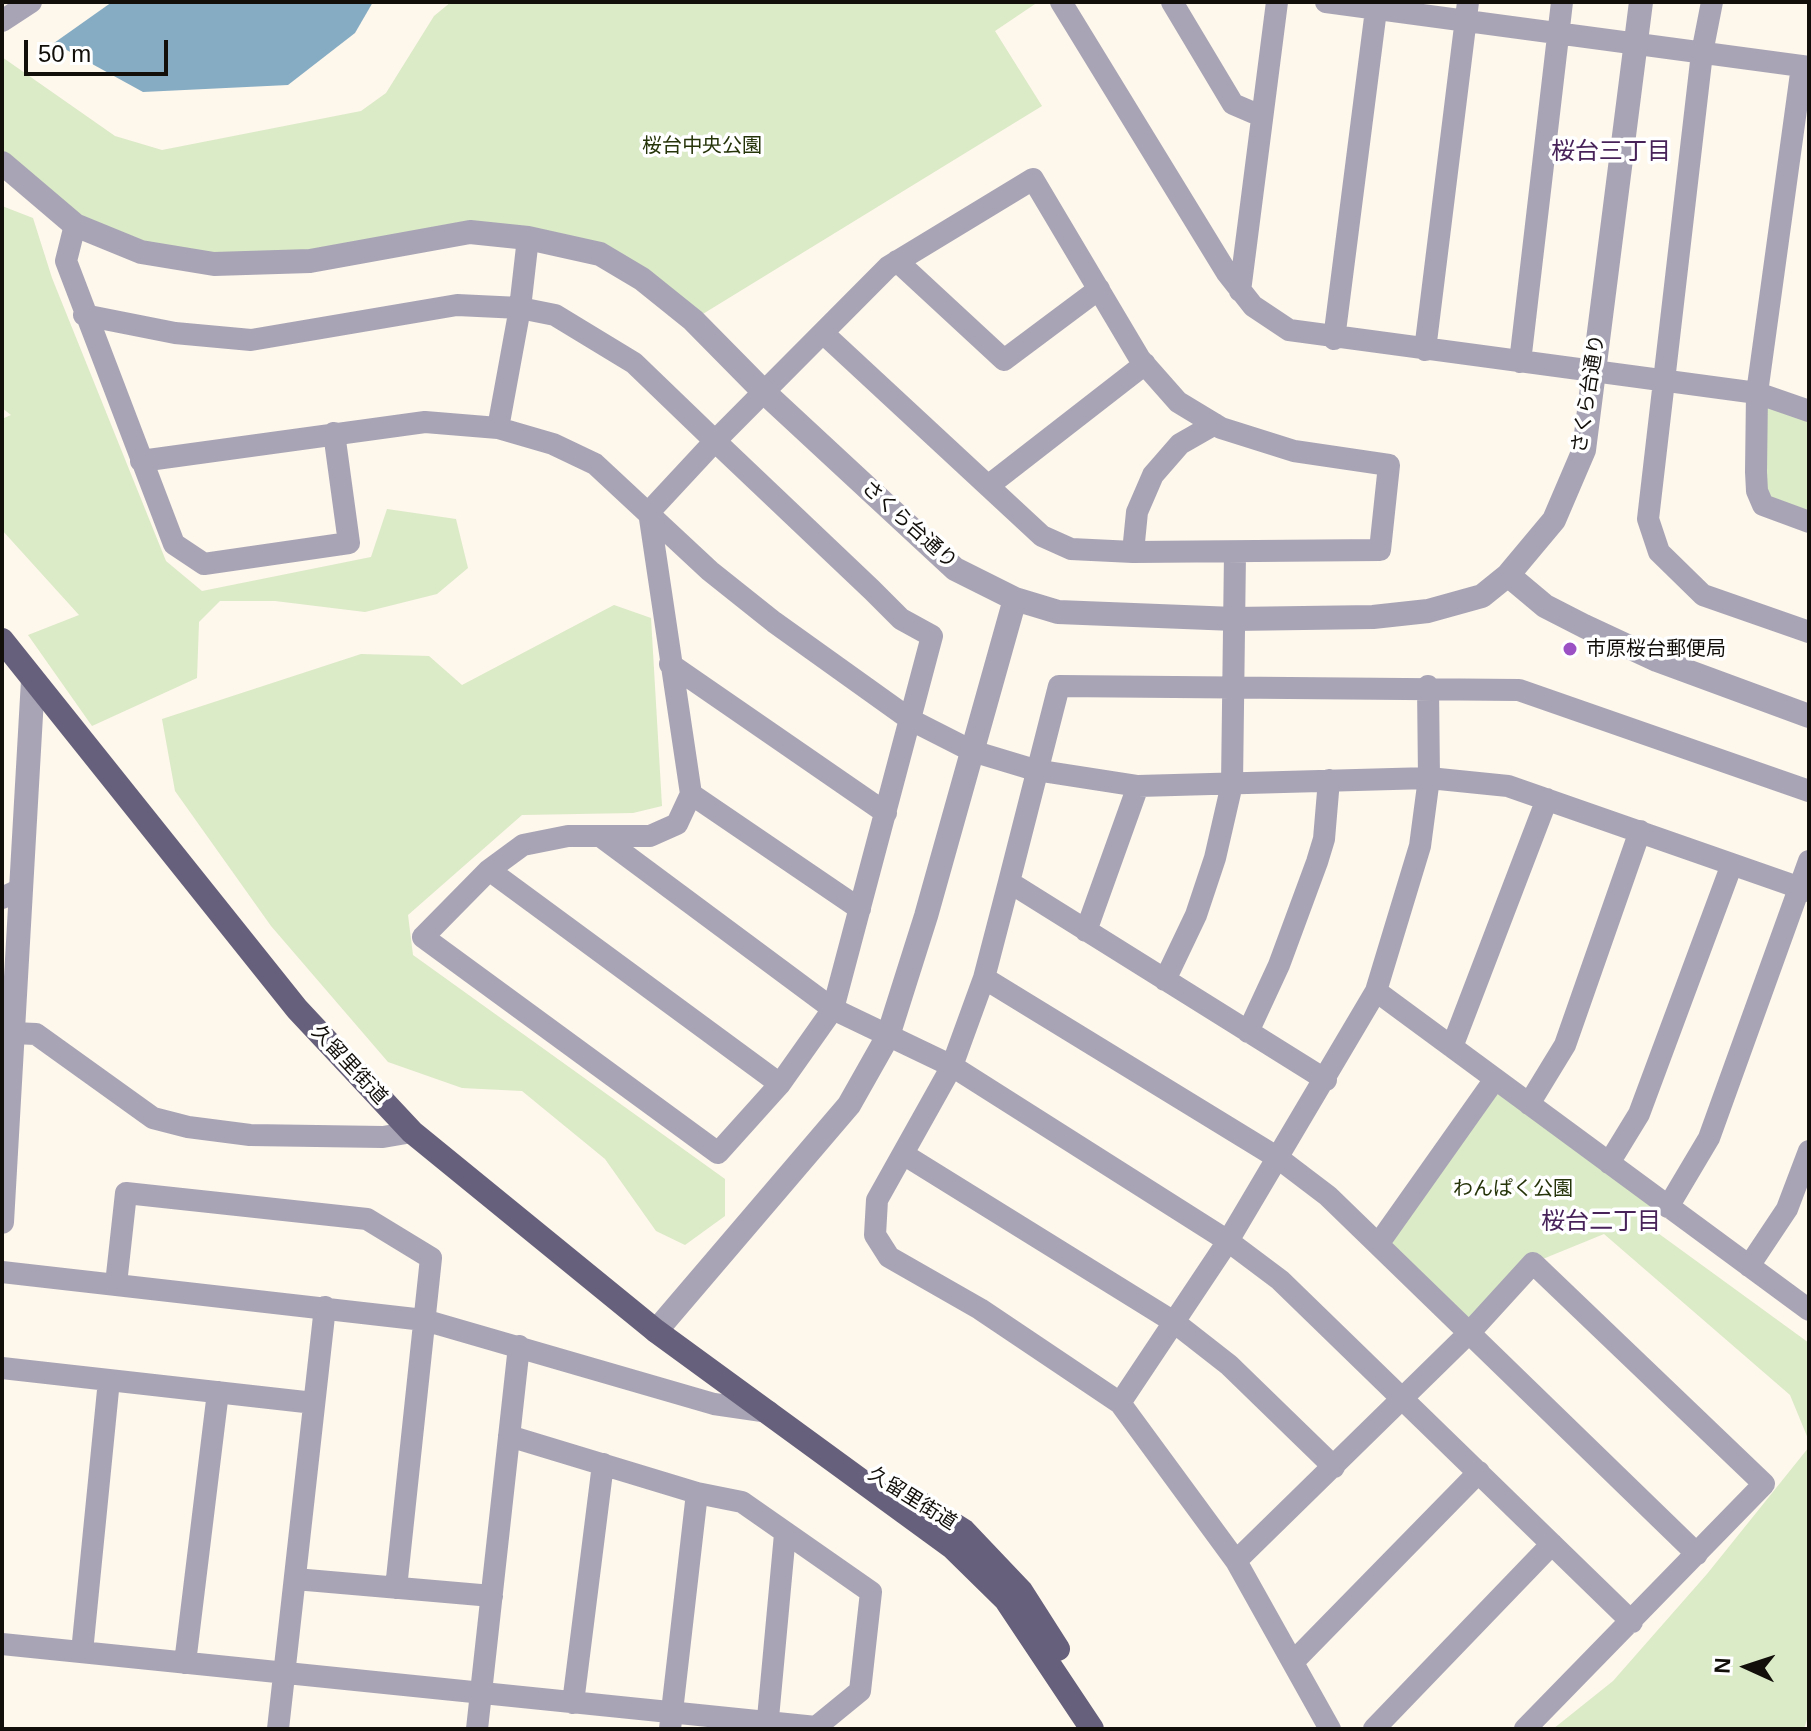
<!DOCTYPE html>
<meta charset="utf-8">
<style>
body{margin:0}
#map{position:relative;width:1811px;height:1731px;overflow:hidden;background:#fef7ec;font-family:Arial,sans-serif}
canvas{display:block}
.frame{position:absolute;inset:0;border:4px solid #120f0b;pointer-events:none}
.north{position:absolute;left:1707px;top:1627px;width:80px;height:80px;-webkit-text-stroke:6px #fff;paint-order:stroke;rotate:273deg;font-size:22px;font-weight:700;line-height:32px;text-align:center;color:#120f0b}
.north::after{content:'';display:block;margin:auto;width:28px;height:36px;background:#120f0b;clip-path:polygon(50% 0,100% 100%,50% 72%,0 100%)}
.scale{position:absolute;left:24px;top:40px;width:144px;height:36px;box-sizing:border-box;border:4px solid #120f0b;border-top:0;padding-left:10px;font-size:24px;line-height:28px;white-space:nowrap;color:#120f0b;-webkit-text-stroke:6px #fff;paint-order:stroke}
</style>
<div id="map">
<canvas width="1811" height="1731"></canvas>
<div class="frame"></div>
<div class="north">N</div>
<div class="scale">50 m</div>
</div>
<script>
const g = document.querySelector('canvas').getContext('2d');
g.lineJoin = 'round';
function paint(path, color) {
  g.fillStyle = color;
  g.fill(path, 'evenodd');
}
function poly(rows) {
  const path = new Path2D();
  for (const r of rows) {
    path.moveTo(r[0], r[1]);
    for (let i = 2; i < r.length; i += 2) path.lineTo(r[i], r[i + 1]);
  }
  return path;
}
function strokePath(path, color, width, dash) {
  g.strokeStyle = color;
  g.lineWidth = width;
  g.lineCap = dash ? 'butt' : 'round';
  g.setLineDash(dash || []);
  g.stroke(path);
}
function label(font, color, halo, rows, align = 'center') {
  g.font = font + ' Arial,"Noto Sans JP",sans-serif';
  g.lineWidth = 7;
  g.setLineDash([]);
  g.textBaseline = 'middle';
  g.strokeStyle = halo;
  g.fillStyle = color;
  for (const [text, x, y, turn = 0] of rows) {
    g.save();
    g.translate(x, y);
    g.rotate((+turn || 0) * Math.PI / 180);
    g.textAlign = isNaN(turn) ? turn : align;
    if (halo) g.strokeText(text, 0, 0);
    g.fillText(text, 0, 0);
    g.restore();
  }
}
paint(poly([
 [451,2,1038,2,995,31,1042,106,693,320,642,279,528,238,214,264,75,225,2,163,2,57,115,136,162,150,361,111,386,93,434,16],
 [2,206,33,218,52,278,166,561,202,591,371,557,387,509,456,519,468,568,437,594,365,612,275,601,220,601,199,622,197,678,92,726,28,635,79,615,2,530,2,419,11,415,2,408],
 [1757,393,1809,412,1809,522,1763,505],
 [614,605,651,618,662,806,633,813,522,815,408,915,413,955,725,1179,725,1216,685,1245,656,1231,605,1159,522,1091,462,1088,388,1062,271,926,175,791,162,719,361,654,429,656,462,685],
 [1495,1079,1668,1207,1640,1220,1809,1343,1809,1441,1790,1395,1604,1234,1533,1263,1470,1332,1379,1243],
 [1809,1447,1809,1713,1804,1729,1553,1729,1613,1681,1707,1574]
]), '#dbeac7');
paint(poly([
 [112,2,373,2,355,33,288,85,143,92,54,43]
]), '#86acc3');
strokePath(poly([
 [1061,2,1227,273,1253,306,1289,330,1757,393,1809,411],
 [1172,2,1233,104,1261,116],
 [1326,2,1809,67],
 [1712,2,1702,53,1648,519,1659,552,1703,595,1809,632],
 [2,21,31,2],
 [1802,66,1757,393,1756,472,1757,491,1763,505,1809,522],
 [75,225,66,261,174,544,204,564,349,543,334,433],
 [897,261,1004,360,1099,289],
 [1240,291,1277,2],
 [84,315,175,333,251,340,457,305,520,308,555,315,634,363,715,441,872,590,901,619,932,636,833,1009,780,1084,718,1153,423,937,489,870,523,845,568,836,650,836,677,824,691,794,649,512,715,441,888,267,1033,179,1140,359,1178,402,1221,428,1294,451,1389,465,1380,550,1133,552,1071,549,1042,536,823,333],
 [1334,339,1377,2],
 [1425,350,1468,2],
 [1520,362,1562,2],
 [498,428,520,308,528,238],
 [141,461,425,422,498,428,553,444,595,464,710,571,774,622,911,720,972,751,1035,770,1138,786,1429,778,1508,786,1809,891],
 [988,486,1145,364],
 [1133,552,1137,512,1153,475,1180,444,1215,424],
 [670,664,886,813],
 [691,794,860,909],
 [600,836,833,1009,952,1066,1228,1241,1280,1280,1632,1622],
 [489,870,780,1084],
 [1009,882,984,978,952,1066,877,1200,875,1235,889,1257,980,1309,1120,1403,1236,1561,1330,1729],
 [2,898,21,889],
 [1086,931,1138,786],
 [984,978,1278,1158,1328,1196,1697,1554],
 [1165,980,1196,915,1215,858,1232,784,1235,553],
 [1376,991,1809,1310],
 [1248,1032,1279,965,1317,862,1324,839,1329,780],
 [13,1033,36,1034,153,1118,188,1127,250,1135,383,1137,412,1132],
 [1452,1047,1547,799],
 [1326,1080,1009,882,1059,686,1519,690,1809,791],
 [1529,1104,1565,1045,1640,831],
 [903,1154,1174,1322,1229,1365,1334,1467],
 [1609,1163,1639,1114,1732,864],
 [1668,1207,1709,1138,1809,861],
 [1379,1243,1495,1079],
 [1749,1266,1787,1209,1809,1151],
 [2,1272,424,1320,714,1404,769,1412],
 [116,1284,126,1193,367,1219,431,1258,396,1588],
 [2,1368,314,1403],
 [1120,1403,1228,1241,1376,991,1420,846,1429,778,1428,686],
 [1236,1561,1470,1332,1533,1263,1764,1484,1525,1729],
 [295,1579,492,1596],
 [2,1644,816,1727,860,1691,871,1592,742,1502,697,1493,509,1436],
 [82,1652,109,1380],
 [1293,1662,1479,1472],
 [185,1663,218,1392],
 [573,1703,603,1464],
 [278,1729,325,1307],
 [477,1729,519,1346],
 [670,1729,697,1493],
 [767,1729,785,1534],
 [1374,1729,1552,1544]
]), '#a8a4b5', 22);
strokePath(poly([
 [2,163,75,225,141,252,214,264,310,261,470,232,528,238,600,254,642,279,693,320,764,392,955,569,1015,599,1058,612,1234,619,1373,617,1428,611,1482,596,1508,575,1554,520,1584,450,1641,2],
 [1508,575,1545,606,1584,626,1657,660,1809,716],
 [2,1222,33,680],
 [656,1331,849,1105,888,1036,926,916,1015,599]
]), '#a8a4b5', 24);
strokePath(poly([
 [2,640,297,1009,412,1132,656,1331,952,1547,1006,1600,1092,1729],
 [907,1495,964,1531,1021,1591,1058,1649]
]), '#67607c', 24);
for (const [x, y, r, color] of [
 [1570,649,8,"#9b50c3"]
]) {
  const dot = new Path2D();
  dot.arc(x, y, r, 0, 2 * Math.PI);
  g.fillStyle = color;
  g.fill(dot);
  strokePath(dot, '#fff', 3);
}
label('20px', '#26340a', '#fff', [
 ["桜台中央公園",702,146],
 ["わんぱく公園",1513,1189]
]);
label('20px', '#120f0b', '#fff', [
 ["さくら台通り",1589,394,-81],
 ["さくら台通り",909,525,42],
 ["久留里街道",349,1065,47],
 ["久留里街道",912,1499,32]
]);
label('20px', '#120f0b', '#fff', [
 ["市原桜台郵便局",1586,649]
], 'left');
label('24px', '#47235a', '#fff', [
 ["桜台三丁目",1611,152],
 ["桜台二丁目",1601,1222]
]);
</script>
